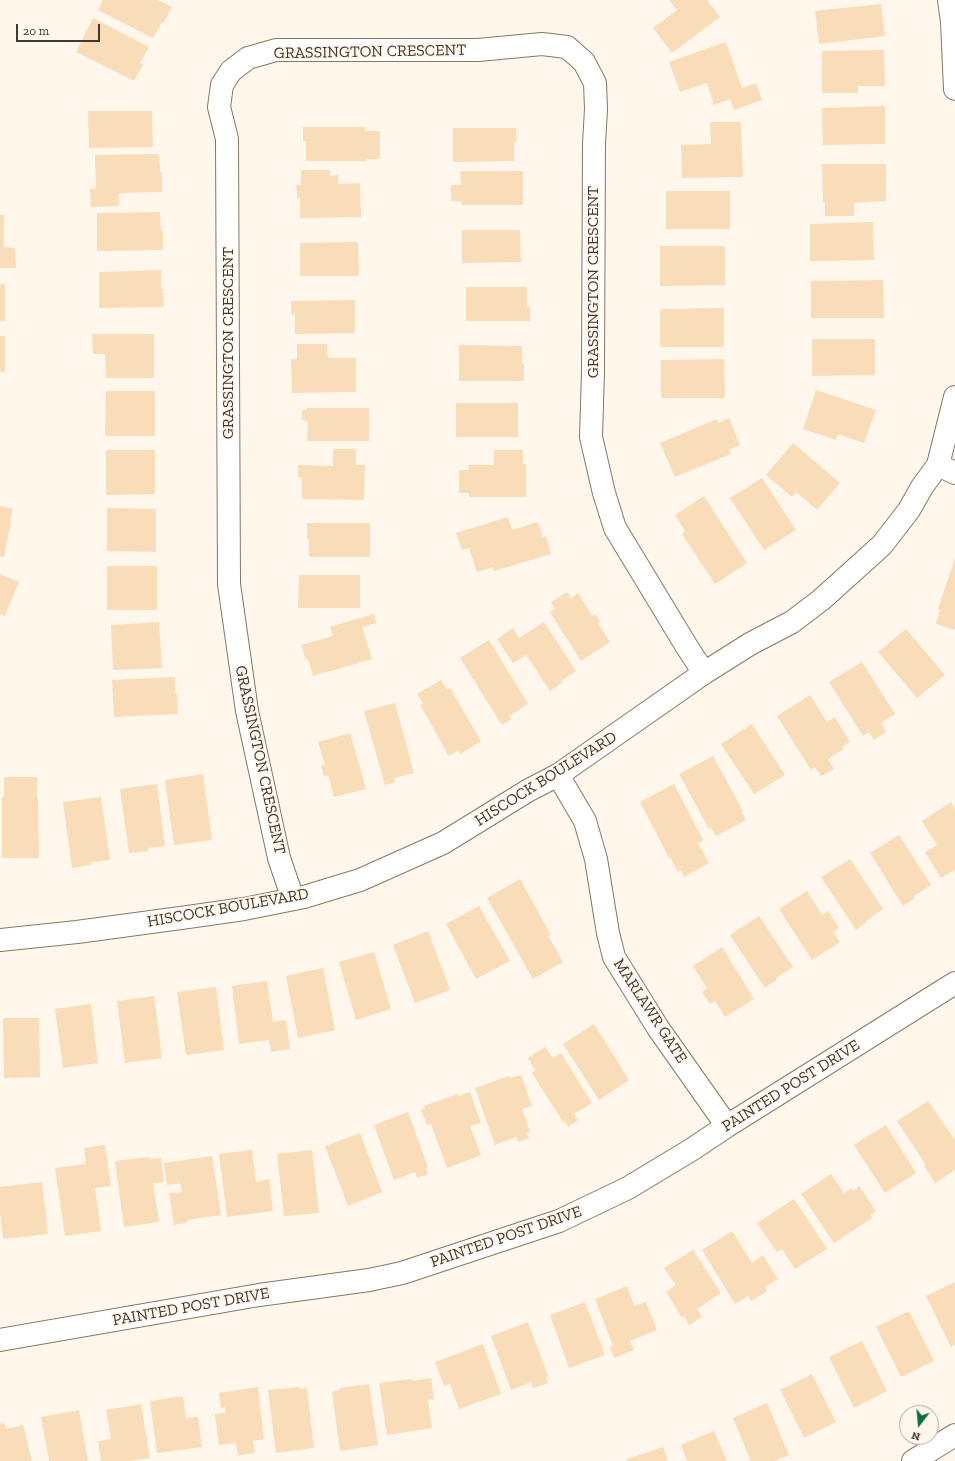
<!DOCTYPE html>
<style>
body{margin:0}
#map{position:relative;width:955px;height:1461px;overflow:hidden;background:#fff6ec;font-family:"Zilla Slab",serif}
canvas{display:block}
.north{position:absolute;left:899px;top:1405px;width:40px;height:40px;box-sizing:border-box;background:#fff6ec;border:1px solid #b3aaa0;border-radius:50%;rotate:196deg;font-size:11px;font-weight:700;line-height:16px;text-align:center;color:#41392f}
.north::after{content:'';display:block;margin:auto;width:14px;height:18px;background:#0a6d42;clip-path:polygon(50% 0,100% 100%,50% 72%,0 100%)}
.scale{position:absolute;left:16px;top:24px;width:84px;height:18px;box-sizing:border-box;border:2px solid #41392f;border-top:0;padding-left:5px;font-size:12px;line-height:14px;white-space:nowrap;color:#41392f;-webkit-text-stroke:3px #fff6ec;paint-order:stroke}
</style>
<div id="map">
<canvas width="955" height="1461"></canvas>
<div class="north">N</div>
<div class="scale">20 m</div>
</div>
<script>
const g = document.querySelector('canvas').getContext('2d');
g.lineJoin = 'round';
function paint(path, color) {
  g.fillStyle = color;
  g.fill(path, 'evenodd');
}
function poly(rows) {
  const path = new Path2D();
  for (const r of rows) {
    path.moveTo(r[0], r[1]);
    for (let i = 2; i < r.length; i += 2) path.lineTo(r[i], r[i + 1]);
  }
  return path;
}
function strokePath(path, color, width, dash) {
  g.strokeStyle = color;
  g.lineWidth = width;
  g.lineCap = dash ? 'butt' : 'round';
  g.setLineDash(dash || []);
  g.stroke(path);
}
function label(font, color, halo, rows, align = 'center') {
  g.font = font + ' "Zilla Slab",serif';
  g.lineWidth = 3.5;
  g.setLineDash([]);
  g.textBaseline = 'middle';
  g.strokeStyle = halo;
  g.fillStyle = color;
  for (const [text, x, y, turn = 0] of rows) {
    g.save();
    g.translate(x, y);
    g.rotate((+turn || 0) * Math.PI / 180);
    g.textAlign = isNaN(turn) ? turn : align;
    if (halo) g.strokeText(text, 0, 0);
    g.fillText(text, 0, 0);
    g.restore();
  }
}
paint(poly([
 [103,0,158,0,172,7,164,23,162,22,153,38,98,10],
 [669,0,707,0,720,17,672,53,653,28,677,10],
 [881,4,885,36,819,44,815,11],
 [93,18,149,47,140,63,143,64,134,81,76,52],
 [726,42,742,88,756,83,762,100,734,110,730,99,714,105,707,83,680,92,669,62],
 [884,50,885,86,858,86,858,93,822,93,822,51],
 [885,106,885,144,823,145,822,108],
 [88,111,152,111,153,147,89,148],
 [710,122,741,122,743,177,682,178,681,145,711,144],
 [303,127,365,127,365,131,380,131,380,159,367,159,367,161,306,161,306,141,303,141],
 [453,128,516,128,517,141,514,142,514,161,453,162],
 [159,154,160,172,162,172,162,192,119,193,119,206,91,207,90,189,96,189,95,155],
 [822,164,886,164,886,201,854,203,854,216,825,216,825,202,823,203],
 [301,170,330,170,330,176,338,175,338,184,360,183,361,217,300,218,300,198,297,198,296,185,301,185],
 [460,171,523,171,523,205,461,205,461,201,451,201,451,185,461,185],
 [666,191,730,191,730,229,666,229],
 [160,212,161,231,163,231,163,250,97,251,97,213],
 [0,215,4,215,4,247,15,248,16,268,0,268],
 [873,222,874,260,810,261,810,224],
 [462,230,520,230,521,262,462,263],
 [358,242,359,276,300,276,300,243],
 [660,246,725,246,725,285,660,286],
 [161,270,161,289,163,289,164,307,99,308,99,272],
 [883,280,884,318,811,318,811,281],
 [0,284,5,284,5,321,0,321],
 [466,287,527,287,527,307,530,307,530,321,466,321],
 [355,300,355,333,295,334,295,314,291,314,291,301],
 [724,308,724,347,660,347,660,309],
 [92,334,154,334,154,378,106,378,105,354,93,354],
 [0,336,5,336,5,372,0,372],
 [812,339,875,339,875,375,812,376],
 [297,344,327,344,328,358,356,358,356,392,292,393,291,359,297,359],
 [459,345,522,346,522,364,524,364,524,381,459,381],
 [724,359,725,398,661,398,661,360],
 [816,390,876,410,864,443,838,434,836,440,803,429],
 [106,391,155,391,155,436,105,436],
 [456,403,518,403,518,437,456,437],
 [307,408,369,408,369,441,307,441,308,421,302,420,302,410,307,410],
 [729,418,740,445,729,450,731,454,675,477,660,443,717,419,718,423],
 [793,443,840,483,817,510,796,492,792,497,766,475],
 [333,449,356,449,356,465,365,465,364,500,302,499,302,478,298,477,298,465,333,466],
 [106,450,155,450,155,494,106,495],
 [494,450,523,450,523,464,526,464,526,497,469,497,469,493,459,493,459,470,469,470,468,465,494,465],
 [762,478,796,530,764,550,730,498],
 [704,496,747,563,715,584,682,534,685,531,675,515],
 [0,506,13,509,10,521,11,521,4,557,0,556],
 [107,508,156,509,156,552,107,551],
 [508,517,512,530,538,522,543,537,546,537,551,554,494,571,493,567,477,572,469,548,462,550,456,533],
 [307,523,370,523,370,557,309,557,309,540,307,539],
 [955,558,955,630,936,624,940,610,938,609],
 [107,566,157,566,157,610,107,610],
 [0,574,19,582,5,616,0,614],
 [299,575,360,575,360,608,298,608],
 [567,592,571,598,578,593,592,616,595,614,600,621,598,623,610,642,581,661,550,612,555,609,551,602],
 [374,614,376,623,362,627,372,659,313,676,308,659,306,660,301,645,333,636,330,627],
 [159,622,162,668,113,670,111,625],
 [544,622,576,671,561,681,562,683,550,691,526,655,513,663,497,639,513,628,519,638],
 [906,629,945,675,917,698,878,652],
 [489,640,528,704,509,716,512,719,502,725,460,658],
 [862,662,895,714,881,723,886,732,874,740,869,732,863,736,829,682],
 [175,677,175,693,177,693,178,714,114,717,112,680],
 [441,680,447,690,450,688,481,741,460,754,458,751,449,756,420,705,423,703,417,694],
 [810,695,827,722,835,717,850,742,842,747,844,749,828,759,834,769,821,776,815,767,811,770,777,716],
 [395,703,414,773,394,778,395,782,385,785,364,711],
 [752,724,785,775,754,794,721,744],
 [350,733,366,789,334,797,328,775,324,777,321,766,325,765,318,742],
 [713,756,743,811,742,812,746,820,716,836,711,828,709,829,679,774],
 [203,774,212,840,174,845,165,780],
 [4,777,37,777,37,797,38,797,39,858,2,858,2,797,4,797],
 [157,784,165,846,148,848,148,851,129,853,120,789],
 [674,784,703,840,698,843,709,863,684,877,681,870,678,872,670,857,669,858,640,802],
 [101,797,110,860,91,862,91,865,72,868,63,802],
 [951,802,955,809,955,873,954,870,941,878,925,852,937,845,922,821],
 [899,835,931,885,914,896,915,898,903,906,870,853],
 [850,859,883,909,866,921,867,922,856,930,821,877],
 [520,879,551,935,548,936,563,962,533,979,487,898],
 [807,891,822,915,828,911,839,928,833,932,840,942,812,960,779,909],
 [479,906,510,961,476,979,446,924],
 [759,916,793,967,776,978,777,980,765,988,730,935],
 [428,931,450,990,415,1003,393,945],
 [722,947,754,999,725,1017,715,1001,710,1004,702,992,707,988,693,966],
 [374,952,391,1009,356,1020,339,962],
 [323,968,335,1030,298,1038,286,976],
 [267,981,273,1022,286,1020,290,1049,271,1052,269,1040,239,1044,232,986],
 [216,987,224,1050,186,1055,177,992],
 [154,996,162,1058,125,1063,117,1001],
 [91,1004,98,1063,63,1068,55,1009],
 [3,1018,39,1018,40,1077,4,1078],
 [594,1024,629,1080,599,1100,563,1044],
 [545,1047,553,1058,561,1053,592,1103,574,1114,578,1120,568,1127,565,1121,563,1122,532,1073,535,1070,528,1058],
 [521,1075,532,1106,522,1109,530,1132,527,1133,529,1138,518,1142,516,1137,495,1145,475,1088,509,1076,510,1078],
 [470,1092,481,1123,470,1126,481,1155,447,1168,431,1124,427,1125,421,1110,425,1108,424,1106,458,1094,459,1096],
 [928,1101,955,1140,955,1170,935,1183,924,1166,926,1165,897,1121],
 [408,1112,428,1167,426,1168,428,1174,417,1178,415,1172,394,1180,374,1125],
 [886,1125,916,1173,885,1193,854,1145],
 [360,1133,382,1192,348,1206,325,1146],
 [105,1145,111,1186,95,1188,101,1231,65,1236,55,1168,86,1164,84,1148],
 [252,1150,256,1182,269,1179,273,1211,227,1217,219,1154],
 [312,1150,319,1213,284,1216,277,1154],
 [212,1156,221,1215,187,1220,188,1222,174,1225,169,1193,182,1192,180,1183,167,1185,164,1163],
 [149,1157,150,1159,161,1158,164,1182,153,1183,159,1222,124,1227,115,1161],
 [831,1174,844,1193,852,1188,853,1191,859,1186,876,1211,871,1215,872,1218,834,1243,801,1194],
 [42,1182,48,1234,3,1239,0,1213,0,1187],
 [794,1199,827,1249,795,1269,782,1249,777,1252,757,1223],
 [732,1231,752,1263,763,1255,778,1279,765,1287,767,1291,751,1301,748,1296,735,1304,702,1250],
 [693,1250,721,1293,697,1309,702,1317,689,1325,684,1316,682,1318,666,1292,676,1285,664,1268],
 [955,1282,955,1345,951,1347,926,1296],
 [627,1286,634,1306,646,1302,657,1330,630,1341,634,1350,614,1358,610,1347,613,1346,595,1299],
 [585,1302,605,1355,569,1368,550,1315],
 [909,1311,934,1361,901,1377,876,1327],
 [528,1322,548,1376,546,1377,548,1383,533,1388,531,1382,511,1390,491,1336],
 [862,1341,887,1391,854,1408,829,1357],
 [483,1344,501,1394,459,1409,450,1384,444,1386,435,1362],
 [812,1374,836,1422,804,1438,780,1390],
 [431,1378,434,1399,428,1400,432,1428,387,1435,379,1383,412,1379,412,1381],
 [369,1384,378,1445,340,1451,332,1392,340,1390,339,1388],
 [258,1387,264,1439,253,1441,255,1453,238,1455,236,1443,219,1445,215,1414,226,1413,225,1407,221,1408,219,1393],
 [299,1387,300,1389,307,1388,314,1448,276,1453,268,1390],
 [183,1396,186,1418,198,1417,202,1447,157,1453,150,1401],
 [767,1403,789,1455,775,1461,751,1461,733,1418],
 [141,1404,150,1458,129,1461,101,1461,98,1441,111,1439,106,1410],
 [79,1410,88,1461,49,1461,41,1417],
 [4,1423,6,1429,23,1425,32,1461,0,1461,0,1424],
 [714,1431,727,1461,687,1461,681,1445],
 [663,1447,668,1461,627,1461,627,1459]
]), '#f9dcb8');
const minor = poly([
 [938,465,955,473],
 [558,775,585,821,596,859,608,933,614,957,658,1028,727,1126],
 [293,899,279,858,247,711,229,584,227,139,219,107,222,85,231,71,248,58,276,50,478,50,542,44,567,47,584,62,595,83,596,109,594,144,593,372,591,437,604,493,615,528,687,647,704,673],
 [0,1340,259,1295,369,1280,402,1273,559,1221,628,1188,691,1150,727,1126,955,983],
 [913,1461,955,1435]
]);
const tertiary = poly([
 [949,0,952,22,955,89],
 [0,940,77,932,188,917,244,909,304,897,360,880,443,843,529,790,558,775,704,673,750,644,792,622,821,600,882,545,909,510,922,487,938,465,955,397]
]);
strokePath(minor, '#897860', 24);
strokePath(tertiary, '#897860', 24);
strokePath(minor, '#fff', 22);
strokePath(tertiary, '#fff', 22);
label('16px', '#41392f', '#fff6ec', [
 ["GRASSINGTON CRESCENT",370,52,-1],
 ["GRASSINGTON CRESCENT",593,282,-90],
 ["GRASSINGTON CRESCENT",228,343,-90],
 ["GRASSINGTON CRESCENT",260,760,78],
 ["HISCOCK BOULEVARD",546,779,-32],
 ["HISCOCK BOULEVARD",228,908,-10],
 ["MARLAWR GATE",650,1011,57],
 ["PAINTED POST DRIVE",791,1086,-32],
 ["PAINTED POST DRIVE",506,1237,-19],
 ["PAINTED POST DRIVE",191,1307,-10]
]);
</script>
